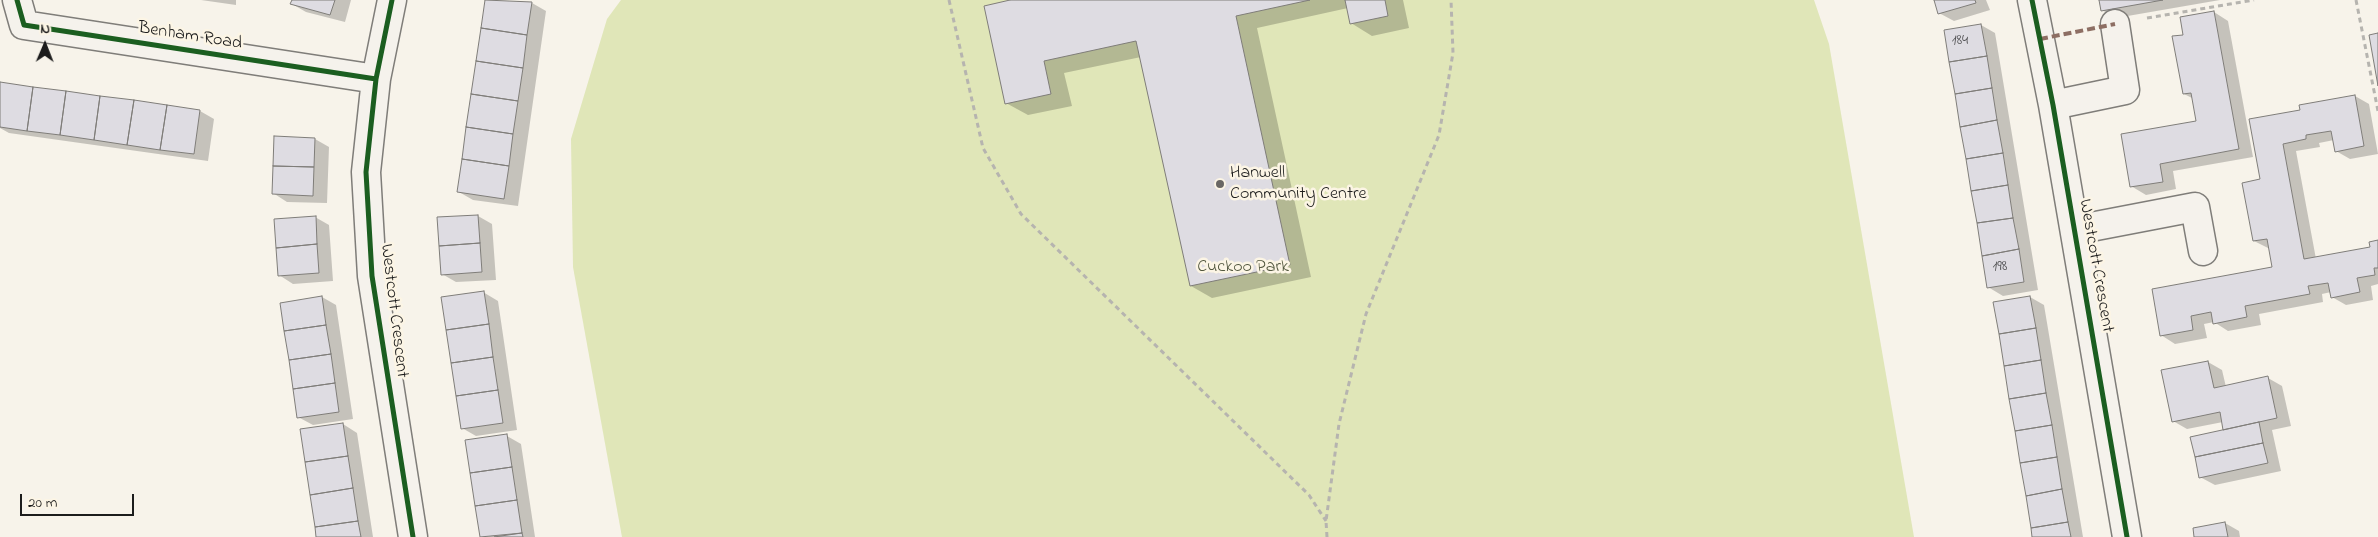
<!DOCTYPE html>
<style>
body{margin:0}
#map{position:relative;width:2378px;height:537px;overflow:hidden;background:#f7f3ea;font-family:"Indie Flower",sans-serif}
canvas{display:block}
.north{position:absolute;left:20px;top:20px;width:50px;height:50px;-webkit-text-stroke:4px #fcf5e5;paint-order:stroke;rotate:1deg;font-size:14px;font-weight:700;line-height:20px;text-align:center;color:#1c1c1c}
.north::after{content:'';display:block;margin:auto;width:18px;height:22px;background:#1c1c1c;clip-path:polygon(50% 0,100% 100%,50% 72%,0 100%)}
.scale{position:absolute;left:20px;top:494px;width:114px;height:22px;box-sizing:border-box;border:2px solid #1c1c1c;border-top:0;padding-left:6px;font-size:15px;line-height:18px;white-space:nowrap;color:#1c1c1c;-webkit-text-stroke:4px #fcf5e5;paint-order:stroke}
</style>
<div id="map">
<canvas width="2378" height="537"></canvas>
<div class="north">N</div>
<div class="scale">20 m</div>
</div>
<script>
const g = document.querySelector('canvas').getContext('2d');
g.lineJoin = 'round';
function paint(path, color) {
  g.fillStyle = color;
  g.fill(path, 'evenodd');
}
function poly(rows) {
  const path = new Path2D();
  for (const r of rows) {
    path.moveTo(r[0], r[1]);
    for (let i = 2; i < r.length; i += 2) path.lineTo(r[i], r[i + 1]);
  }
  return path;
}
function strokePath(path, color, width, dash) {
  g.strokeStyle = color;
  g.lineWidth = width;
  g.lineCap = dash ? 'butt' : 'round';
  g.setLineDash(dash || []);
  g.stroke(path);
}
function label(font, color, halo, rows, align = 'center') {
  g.font = font + ' "Indie Flower",sans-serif';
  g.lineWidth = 5;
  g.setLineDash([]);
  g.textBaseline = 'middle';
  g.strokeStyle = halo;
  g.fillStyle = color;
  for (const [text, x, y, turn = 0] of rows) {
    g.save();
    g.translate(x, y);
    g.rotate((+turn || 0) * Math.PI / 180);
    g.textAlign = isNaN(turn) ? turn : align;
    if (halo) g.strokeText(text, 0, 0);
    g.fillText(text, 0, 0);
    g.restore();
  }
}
paint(poly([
 [621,0,1814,0,1829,44,1914,537,622,537,573,267,571,139,607,19]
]), '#e0e6b8');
paint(poly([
 [201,0,236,0,236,5],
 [293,0,351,0,345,22,306,12,292,4],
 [486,0,532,3,546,11,518,206,473,200,459,192],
 [1016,0,1403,0,1409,28,1372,36,1351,23,1348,8,1257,28,1311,277,1212,298,1191,286,1141,57,1064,73,1072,106,1028,115,1006,103],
 [1935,0,1986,0,1990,10,1954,21,1939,13],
 [2100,0,2220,0,2116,18,2102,10],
 [2214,12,2228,21,2253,157,2173,171,2176,189,2146,195,2131,186,2198,122,2194,99,2184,94,2184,36],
 [1981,25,1995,33,2038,290,2003,296,1988,287],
 [0,83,200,111,214,119,208,161,9,133,0,128],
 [2355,96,2369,104,2378,154,2350,159,2336,151,2334,140,2319,143,2320,147,2296,151,2316,259,2372,248,2378,241,2378,284,2371,286,2373,300,2346,305,2332,297,2331,292,2322,294,2323,302,2259,314,2261,325,2228,331,2214,322,2204,324,2207,338,2175,344,2161,335,2153,290,2274,268,2270,249,2254,241,2261,180,2301,111],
 [315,139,329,147,327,203,287,202,273,193],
 [478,216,492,224,496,280,456,282,442,274],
 [315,217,329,225,333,281,293,284,279,275],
 [483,292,498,301,517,430,476,436,462,428],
 [322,297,336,305,353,419,313,425,298,417],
 [2030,297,2044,305,2083,537,2034,537],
 [2208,362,2222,370,2226,387,2268,378,2282,386,2291,426,2272,430,2281,471,2215,485,2200,477,2225,431,2223,422,2187,429,2173,421],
 [343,424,357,433,373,537,318,537],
 [507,436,521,444,535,537,481,537,467,442],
 [2225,523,2239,531,2240,537,2196,537]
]), '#0003');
const building = poly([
 [292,0,335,0,330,15,290,4,292,0],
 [485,0,532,2,527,35,481,28,485,0],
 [1010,0,1310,0,1236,16,1290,265,1190,286,1136,41,1044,61,1051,94,1005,104,984,6,1010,0],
 [1345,0,1385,0,1388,16,1350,24,1345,0],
 [1934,0,1975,0,1976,3,1938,14,1934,0],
 [2099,0,2163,0,2101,11,2099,0],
 [2214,11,2239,149,2160,164,2163,182,2130,187,2121,134,2196,121,2191,93,2183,94,2172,36,2183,35,2180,17,2214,11],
 [1981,24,1987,56,1949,62,1944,30,1981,24],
 [481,28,527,35,523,68,476,61,481,28],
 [2378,33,2378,86,2369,35,2378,33],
 [1987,56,1992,88,1955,94,1949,62,1987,56],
 [476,61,523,68,518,101,471,94,476,61],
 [0,82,33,87,27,131,0,127,0,82],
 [33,87,66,91,60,135,27,131,33,87],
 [1992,88,1997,120,1960,127,1955,94,1992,88],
 [66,91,100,96,94,140,60,135,66,91],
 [471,94,518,101,513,134,466,127,471,94],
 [2355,95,2364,146,2335,152,2331,131,2306,135,2306,139,2283,144,2304,259,2370,247,2369,242,2378,240,2378,268,2374,268,2375,275,2357,278,2360,292,2331,298,2328,283,2308,286,2310,294,2245,306,2247,317,2213,324,2211,312,2191,316,2193,330,2160,336,2152,289,2272,267,2267,239,2253,241,2242,183,2260,179,2249,119,2300,110,2299,105,2355,95],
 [100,96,134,100,127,145,94,140,100,96],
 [134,100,167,105,160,150,127,145,134,100],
 [167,105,200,110,194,154,160,150,167,105],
 [1997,120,2003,153,1966,159,1960,127,1997,120],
 [466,127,513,134,509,166,462,159,466,127],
 [274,136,315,138,314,167,273,166,274,136],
 [2003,153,2008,185,1971,191,1966,159,2003,153],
 [462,159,509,166,504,199,457,192,462,159],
 [273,166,314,167,313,196,272,194,273,166],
 [2008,185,2013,218,1977,223,1971,191,2008,185],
 [478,215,480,243,439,246,437,217,478,215],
 [316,216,317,244,276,248,274,219,316,216],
 [2013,218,2019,249,1982,256,1977,223,2013,218],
 [480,243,482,272,441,275,439,246,480,243],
 [317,244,319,273,278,276,276,248,317,244],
 [2019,249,2024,282,1987,288,1982,256,2019,249],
 [484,291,489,324,446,330,441,297,484,291],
 [322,296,326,325,284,331,280,303,322,296],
 [2030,296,2036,328,1999,334,1993,302,2030,296],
 [489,324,493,357,451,363,446,330,489,324],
 [326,325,331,354,289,360,284,331,326,325],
 [2036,328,2041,360,2004,366,1999,334,2036,328],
 [331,354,335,383,293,389,289,360,331,354],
 [493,357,498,390,456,396,451,363,493,357],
 [2041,360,2046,393,2009,399,2004,366,2041,360],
 [2208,361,2214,388,2268,376,2277,418,2223,430,2220,412,2172,422,2161,370,2208,361],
 [335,383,339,412,297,418,293,389,335,383],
 [498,390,503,423,461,429,456,396,498,390],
 [2046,393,2052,425,2015,431,2009,399,2046,393],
 [2259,422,2263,443,2195,457,2190,437,2259,422],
 [343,423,348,456,305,462,300,429,343,423],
 [2052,425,2057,457,2020,463,2015,431,2052,425],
 [507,434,512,467,470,473,465,440,507,434],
 [2263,443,2268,463,2199,478,2195,457,2263,443],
 [348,456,353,488,310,495,305,462,348,456],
 [2057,457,2062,489,2026,496,2020,463,2057,457],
 [512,467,517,500,475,506,470,473,512,467],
 [353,488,358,521,315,527,310,495,353,488],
 [2062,489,2068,522,2031,528,2026,496,2062,489],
 [517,500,522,533,480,537,475,506,517,500],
 [358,521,361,537,316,537,315,527,358,521],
 [2068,522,2071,537,2032,537,2031,528,2068,522],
 [2225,522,2228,537,2194,537,2193,528,2225,522],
 [522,533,523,537,494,537,522,533]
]);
paint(building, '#dedce2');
strokePath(building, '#7f7d79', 1);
const minor = poly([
 [17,0,24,25,376,79],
 [392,0,376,79,366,172,372,276,413,537],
 [2032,0,2053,105,2127,537],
 [2053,105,2125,90,2115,24],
 [2075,230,2195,207,2203,251]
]);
strokePath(minor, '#7f7d79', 31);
strokePath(poly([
 [949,0,983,148,1021,214,1309,495,1326,521],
 [2356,0,2378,111],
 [2147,18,2254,0],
 [1327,537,1326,521,1339,424,1366,314,1439,135,1453,53,1451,0]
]), '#b6b4af', 3, [5, 4]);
strokePath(minor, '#f5f2ec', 28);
strokePath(poly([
 [2040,39,2115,24]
]), '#8d6e63', 4, [8, 4]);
strokePath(poly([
 [17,0,24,25,376,79],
 [392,0,376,79,366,172,372,276,413,537],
 [2032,0,2053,105,2127,537]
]), '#1b5e20', 5);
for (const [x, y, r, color] of [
 [1220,184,5,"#696764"]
]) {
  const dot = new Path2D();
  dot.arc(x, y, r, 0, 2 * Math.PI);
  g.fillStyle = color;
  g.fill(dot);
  strokePath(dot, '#fcf5e5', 2);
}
label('15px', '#4c4c4e', null, [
 ["184",1960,42],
 ["198",2000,268]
]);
label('18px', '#1c1c1c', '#fcf5e5', [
 ["Benham Road",190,37,9],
 ["Westcott Crescent",2095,266,80],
 ["Westcott Crescent",393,311,83]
]);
label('18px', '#1c1c1c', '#fcf5e5', [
 ["Hanwell",1230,174],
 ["Community Centre",1230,195]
], 'left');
label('18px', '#51563e', '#fcf5e5', [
 ["Cuckoo Park",1243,268]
]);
</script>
